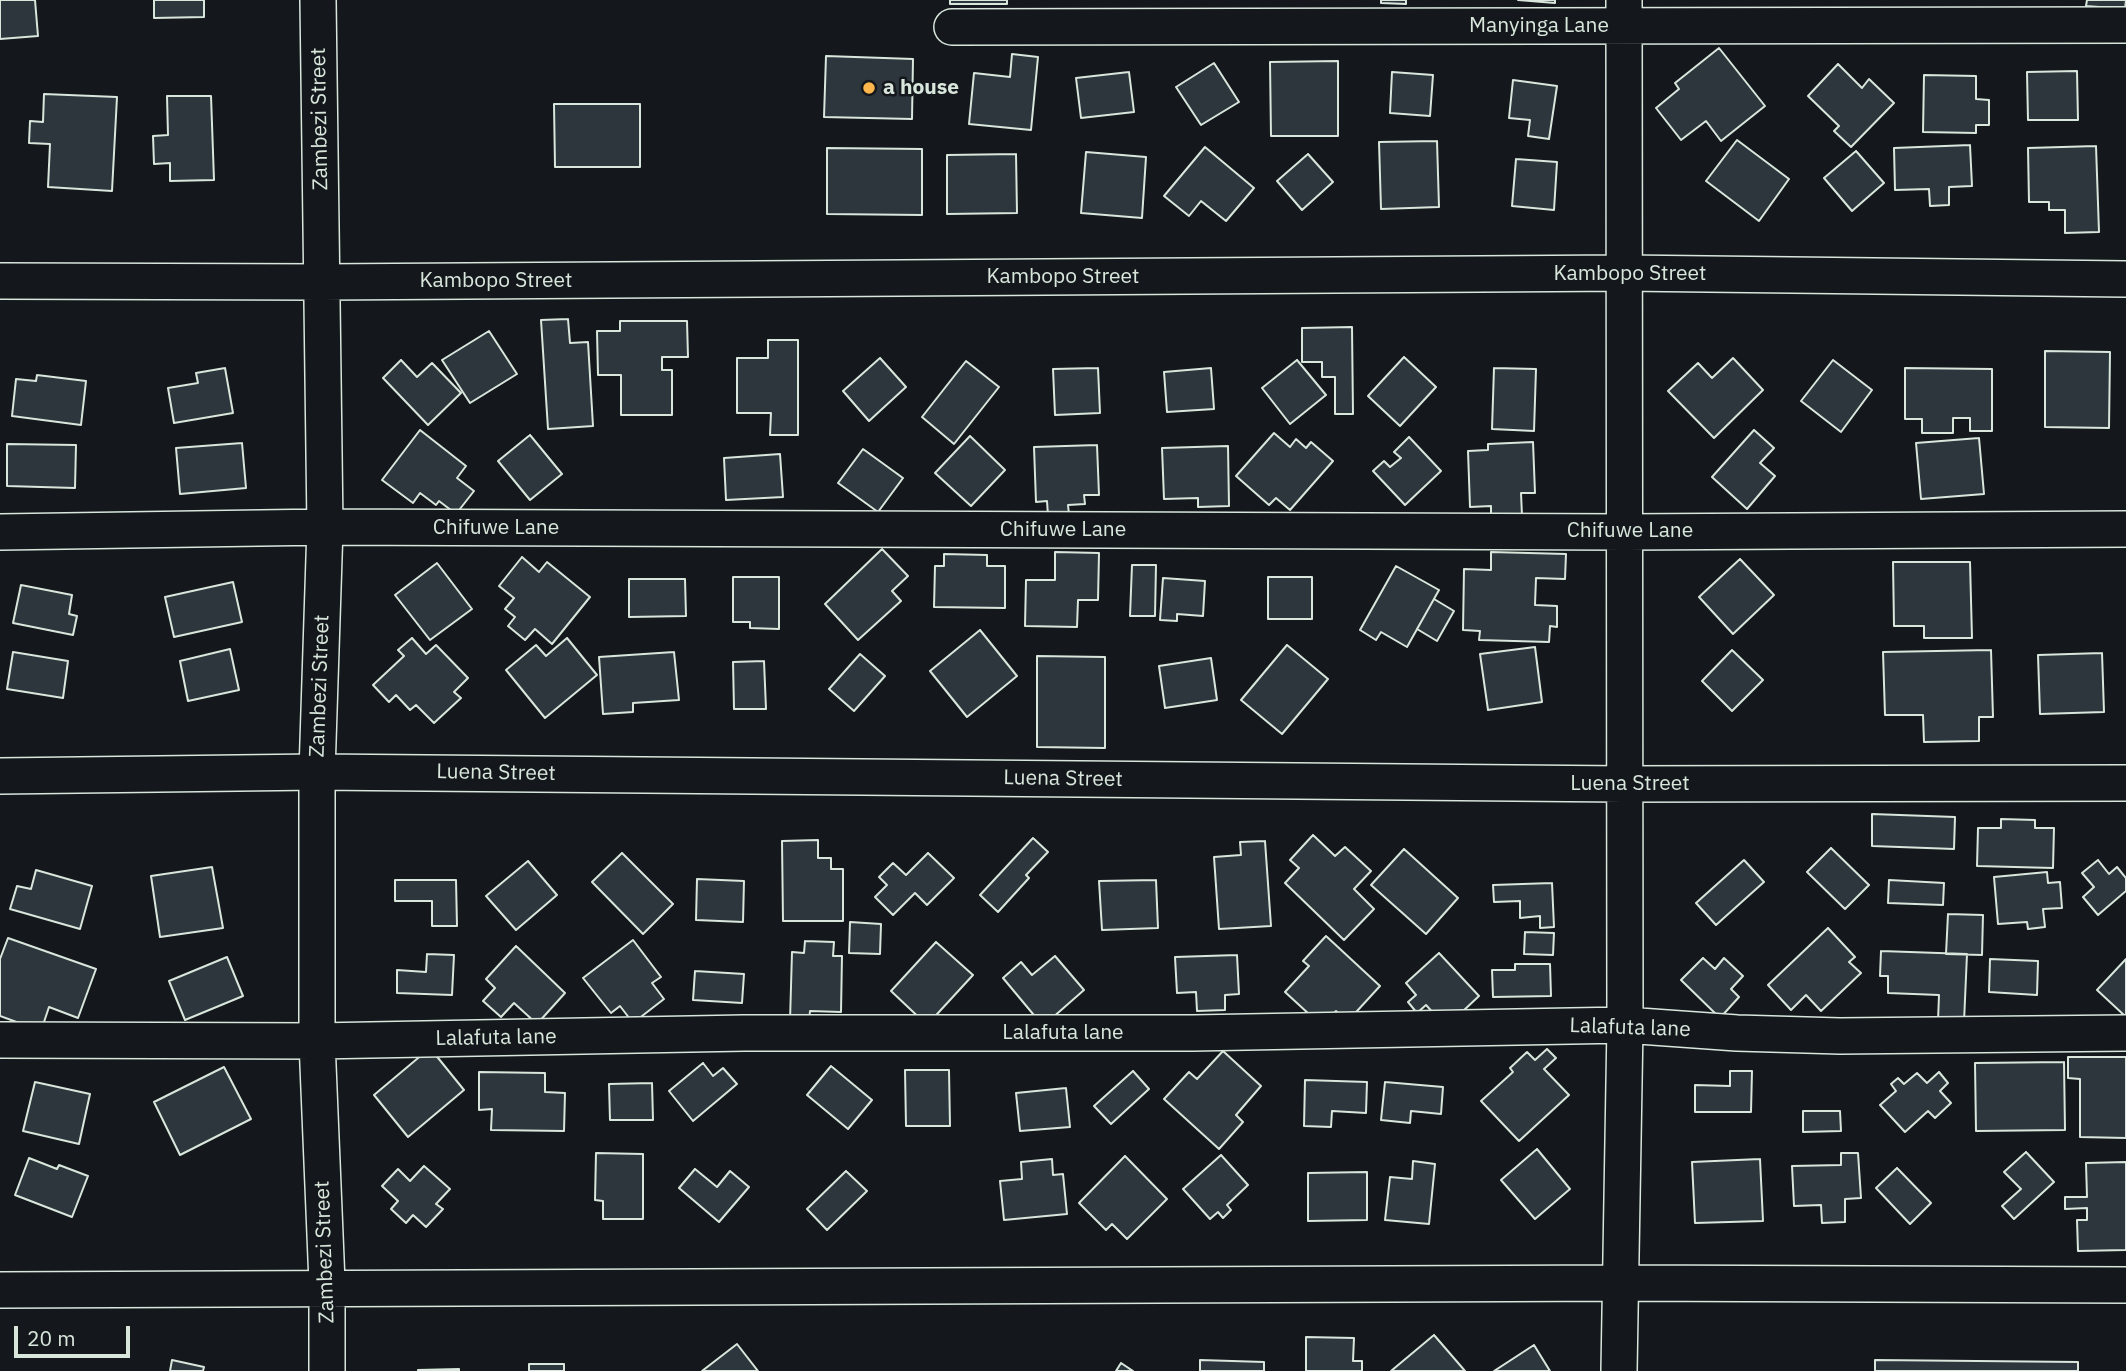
<!DOCTYPE html>
<style>
body{margin:0}
#map{position:relative;width:2126px;height:1371px;overflow:hidden;background:#14181c;font-family:"IBM Plex Sans",sans-serif}
canvas{display:block}
.scale{position:absolute;left:14px;top:1326px;width:116px;height:32px;box-sizing:border-box;border:4px solid #d8e6dc;border-top:0;padding-left:9px;font-size:21px;line-height:24px;white-space:nowrap;color:#d8e6dc;-webkit-text-stroke:5px #14181c;paint-order:stroke}
</style>
<div id="map">
<canvas width="2126" height="1371"></canvas>
<div class="scale">20 m</div>
</div>
<script>
const g = document.querySelector('canvas').getContext('2d');
g.lineJoin = 'round';
function paint(path, color) {
  g.fillStyle = color;
  g.fill(path, 'evenodd');
}
function poly(rows) {
  const path = new Path2D();
  for (const r of rows) {
    path.moveTo(r[0], r[1]);
    for (let i = 2; i < r.length; i += 2) path.lineTo(r[i], r[i + 1]);
  }
  return path;
}
function strokePath(path, color, width, dash) {
  g.strokeStyle = color;
  g.lineWidth = width;
  g.lineCap = dash ? 'butt' : 'round';
  g.setLineDash(dash || []);
  g.stroke(path);
}
function label(font, color, halo, rows, align = 'center') {
  g.font = font + ' "IBM Plex Sans",sans-serif';
  g.lineWidth = 5;
  g.setLineDash([]);
  g.textBaseline = 'middle';
  g.strokeStyle = halo;
  g.fillStyle = color;
  for (const [text, x, y, turn = 0] of rows) {
    g.save();
    g.translate(x, y);
    g.rotate((+turn || 0) * Math.PI / 180);
    g.textAlign = isNaN(turn) ? turn : align;
    if (halo) g.strokeText(text, 0, 0);
    g.fillText(text, 0, 0);
    g.restore();
  }
}
const building = poly([
 [0,0,35,0,38,36,0,39,0,0],
 [154,0,204,0,204,17,154,18,154,0],
 [950,0,1007,0,1007,4,950,4,950,0],
 [1381,0,1406,0,1406,4,1381,3,1381,0],
 [1518,0,1555,0,1555,3,1518,0],
 [2087,0,2126,0,2125,9,2086,6,2087,0],
 [1719,48,1765,106,1721,141,1706,121,1681,140,1656,108,1679,89,1675,83,1719,48],
 [1012,54,1038,57,1031,130,969,124,974,73,1010,77,1012,54],
 [826,56,913,59,912,119,824,117,826,56],
 [1338,61,1338,136,1271,136,1270,62,1338,61],
 [1214,63,1239,102,1201,125,1176,87,1214,63],
 [1838,64,1862,88,1869,79,1894,103,1851,147,1834,131,1839,126,1808,96,1838,64],
 [2077,71,2078,120,2028,120,2027,72,2077,71],
 [1129,72,1134,112,1081,118,1076,78,1129,72],
 [1392,72,1433,75,1430,116,1390,113,1392,72],
 [1924,75,1976,76,1976,99,1989,100,1989,125,1976,125,1976,133,1923,132,1924,75],
 [1513,80,1557,86,1549,139,1528,136,1530,120,1509,118,1513,80],
 [44,94,117,97,112,191,48,187,50,144,29,143,30,121,43,122,44,94],
 [167,96,211,96,214,180,170,181,170,163,154,164,153,136,168,135,167,96],
 [554,104,640,104,640,167,555,167,554,104],
 [1737,140,1789,179,1759,221,1706,181,1737,140],
 [1437,141,1439,207,1381,209,1379,142,1437,141],
 [1970,145,1972,186,1949,187,1949,205,1930,206,1929,189,1895,190,1894,148,1970,145],
 [2096,146,2099,232,2065,233,2065,210,2049,210,2049,202,2029,202,2028,148,2096,146],
 [1205,147,1254,188,1226,221,1201,201,1189,216,1164,196,1205,147],
 [827,148,922,149,922,215,827,214,827,148],
 [1856,151,1884,183,1852,211,1824,178,1856,151],
 [1086,152,1146,157,1142,218,1081,213,1086,152],
 [1016,154,1017,213,947,214,947,155,1016,154],
 [1308,154,1333,182,1302,210,1277,181,1308,154],
 [1516,159,1557,162,1554,210,1512,206,1516,159],
 [568,319,570,343,588,342,593,426,548,429,541,320,568,319],
 [620,321,687,321,688,357,662,357,662,370,672,370,672,415,621,415,621,375,598,375,597,331,620,331,620,321],
 [1352,327,1353,414,1335,414,1335,377,1322,377,1322,362,1302,362,1302,328,1352,327],
 [489,331,517,374,470,403,442,360,489,331],
 [768,340,798,340,798,435,770,435,771,413,737,413,737,358,768,358,768,340],
 [2045,351,2110,352,2109,428,2045,427,2045,351],
 [1404,357,1436,387,1400,426,1368,396,1404,357],
 [880,358,906,387,869,421,843,391,880,358],
 [1733,358,1763,390,1714,438,1668,391,1698,363,1712,378,1733,358],
 [401,360,417,377,432,363,461,393,428,425,383,378,401,360],
 [1297,360,1326,395,1290,424,1262,388,1297,360],
 [1833,360,1872,390,1841,432,1801,401,1833,360],
 [966,361,999,387,954,444,922,417,966,361],
 [225,368,233,413,174,423,168,388,198,383,196,373,225,368],
 [1098,368,1100,413,1055,415,1053,369,1098,368],
 [1211,368,1214,409,1167,412,1164,372,1211,368],
 [1494,368,1536,369,1534,431,1492,429,1494,368],
 [1905,368,1992,369,1992,431,1970,431,1970,418,1953,418,1953,433,1922,433,1922,419,1905,419,1905,368],
 [37,375,86,381,81,425,12,416,16,379,36,381,37,375],
 [420,430,466,466,457,478,474,491,456,514,439,501,436,505,420,493,413,503,382,480,420,430],
 [1754,430,1774,448,1760,463,1775,476,1747,509,1712,477,1754,430],
 [1274,433,1290,447,1296,439,1306,448,1311,442,1333,461,1290,510,1276,498,1269,505,1236,476,1274,433],
 [530,435,562,474,530,500,498,461,530,435],
 [970,436,1005,470,971,506,935,473,970,436],
 [1409,437,1441,471,1405,505,1373,471,1384,461,1390,467,1401,458,1394,452,1409,437],
 [1979,438,1984,494,1921,499,1916,443,1979,438],
 [1533,442,1535,493,1521,493,1522,516,1491,517,1491,506,1470,507,1468,451,1488,450,1488,444,1533,442],
 [242,443,246,488,180,494,176,448,242,443],
 [7,444,76,445,75,488,7,486,7,444],
 [1097,445,1099,495,1084,495,1085,504,1068,505,1069,515,1048,516,1047,501,1036,502,1034,447,1097,445],
 [1228,446,1229,506,1198,507,1198,498,1164,499,1162,448,1228,446],
 [863,449,903,478,878,512,838,483,863,449],
 [780,454,783,497,726,500,724,458,780,454],
 [882,549,908,576,892,591,901,601,858,640,825,604,882,549],
 [1055,552,1099,553,1098,600,1078,600,1077,627,1025,626,1026,580,1055,580,1055,552],
 [1491,552,1566,554,1565,579,1536,578,1535,605,1557,606,1557,627,1550,626,1549,642,1479,640,1480,631,1463,630,1464,569,1491,570,1491,552],
 [944,554,987,555,987,566,1005,566,1005,608,934,607,935,566,944,566,944,554],
 [522,557,539,572,547,562,590,597,552,644,535,629,525,640,508,626,515,617,505,609,514,598,499,586,522,557],
 [1740,559,1774,595,1733,634,1699,597,1740,559],
 [1893,562,1970,562,1972,638,1924,638,1924,626,1894,626,1893,562],
 [437,563,472,609,430,640,395,595,437,563],
 [1132,565,1156,565,1155,616,1130,616,1132,565],
 [1396,566,1439,590,1407,647,1381,632,1376,640,1360,630,1396,566],
 [733,577,779,577,779,629,750,628,750,622,733,622,733,577],
 [1268,577,1312,577,1312,619,1268,619,1268,577],
 [1163,578,1205,581,1203,616,1177,614,1177,621,1160,620,1163,578],
 [629,579,685,579,686,616,629,617,629,579],
 [233,582,242,622,174,637,165,597,233,582],
 [21,585,72,595,69,614,77,616,73,635,13,623,21,585],
 [1434,599,1454,611,1437,641,1417,629,1434,599],
 [980,630,1017,676,967,717,930,671,980,630],
 [412,638,426,654,436,645,468,678,454,692,461,698,434,723,416,705,410,710,396,695,389,702,373,685,404,656,398,650,412,638],
 [567,638,597,675,545,718,506,670,536,645,546,656,567,638],
 [1287,645,1328,679,1282,734,1241,700,1287,645],
 [1535,647,1542,702,1488,710,1480,654,1535,647],
 [230,649,239,690,188,701,180,661,230,649],
 [1732,650,1763,680,1732,711,1702,681,1732,650],
 [1991,650,1993,717,1979,717,1979,741,1924,742,1923,715,1885,715,1883,652,1991,650],
 [13,652,68,661,63,698,7,689,13,652],
 [674,652,679,700,633,703,633,712,603,714,599,657,674,652],
 [2102,653,2104,712,2040,714,2038,655,2102,653],
 [860,654,885,676,854,711,829,689,860,654],
 [1037,656,1105,657,1105,748,1037,747,1037,656],
 [1211,658,1217,700,1165,708,1159,666,1211,658],
 [764,661,766,709,734,709,733,662,764,661],
 [1872,814,1955,817,1954,849,1872,846,1872,814],
 [2001,819,2035,820,2035,828,2054,828,2053,868,1977,866,1978,828,2001,828,2001,819],
 [1313,835,1335,856,1345,847,1371,871,1354,889,1374,909,1344,940,1285,883,1299,868,1290,860,1313,835],
 [1033,838,1048,852,1026,875,1029,878,998,912,980,895,1033,838],
 [818,840,818,858,831,858,831,869,843,869,843,921,783,921,782,841,818,840],
 [1265,841,1271,926,1219,929,1214,857,1241,855,1240,842,1265,841],
 [1831,848,1869,885,1845,909,1807,872,1831,848],
 [1404,849,1458,898,1426,934,1371,885,1404,849],
 [622,853,673,904,643,934,592,882,622,853],
 [928,853,954,878,927,905,915,893,893,915,875,897,887,885,879,877,893,863,906,875,928,853],
 [1744,860,1764,882,1716,925,1696,903,1744,860],
 [2098,860,2109,874,2117,867,2126,878,2126,891,2098,915,2083,897,2094,887,2082,873,2098,860],
 [528,861,557,895,516,930,486,896,528,861],
 [212,867,223,928,160,937,151,876,212,867],
 [36,870,92,886,80,929,10,909,17,886,31,889,36,870],
 [2047,872,2048,883,2060,882,2062,908,2043,909,2045,927,2028,929,2027,922,1998,924,1994,877,2047,872],
 [697,879,744,881,743,922,696,920,697,879],
 [395,880,456,880,457,926,432,926,432,901,395,901,395,880],
 [1156,880,1158,928,1102,930,1099,881,1156,880],
 [1889,880,1944,883,1943,905,1888,903,1889,880],
 [1552,883,1554,927,1540,928,1540,916,1520,918,1520,901,1494,902,1493,885,1552,883],
 [1948,914,1983,915,1982,955,1946,954,1948,914],
 [850,922,881,924,880,954,849,953,850,922],
 [1828,928,1855,957,1849,962,1861,973,1821,1011,1806,995,1791,1010,1768,985,1828,928],
 [1525,932,1554,933,1553,955,1524,954,1525,932],
 [1326,936,1380,986,1347,1022,1336,1011,1322,1026,1285,992,1309,966,1303,961,1326,936],
 [8,938,96,969,78,1018,49,1007,41,1031,0,1016,0,959,8,938],
 [633,940,661,977,652,983,664,999,633,1023,620,1006,611,1013,583,978,633,940],
 [805,941,834,942,833,956,842,956,841,1012,810,1011,809,1021,790,1021,792,952,804,953,805,941],
 [936,942,973,975,927,1025,891,991,936,942],
 [516,946,565,993,537,1024,514,1003,501,1017,483,1001,495,988,486,979,516,946],
 [1881,951,1967,954,1964,1022,1938,1021,1939,995,1888,993,1888,976,1880,976,1881,951],
 [1439,953,1479,996,1446,1027,1426,1005,1417,1013,1408,1002,1416,995,1406,983,1439,953],
 [427,954,454,955,452,995,397,993,397,970,426,972,427,954],
 [1237,955,1239,994,1225,995,1225,1010,1197,1011,1196,992,1177,993,1175,957,1237,955],
 [1055,956,1084,990,1043,1026,1003,978,1021,962,1032,975,1055,956],
 [227,957,243,996,185,1020,169,981,227,957],
 [1703,958,1715,969,1724,958,1743,976,1731,989,1739,997,1720,1018,1681,980,1703,958],
 [1990,959,2038,961,2037,995,1989,992,1990,959],
 [2126,959,2126,1014,2125,1016,2097,990,2126,959],
 [1515,964,1550,964,1551,996,1493,997,1492,970,1515,970,1515,964],
 [695,971,744,974,742,1003,693,1000,695,971],
 [430,1048,464,1090,408,1137,374,1095,430,1048],
 [1547,1049,1556,1058,1544,1069,1569,1095,1519,1141,1481,1101,1513,1072,1510,1068,1527,1052,1535,1060,1547,1049],
 [1223,1051,1261,1086,1236,1115,1243,1122,1219,1149,1164,1099,1189,1072,1197,1079,1223,1051],
 [2068,1057,2126,1057,2126,1138,2080,1137,2080,1079,2068,1078,2068,1057],
 [2064,1062,2065,1130,1976,1131,1975,1063,2064,1062],
 [703,1063,713,1076,723,1068,737,1084,693,1121,669,1091,703,1063],
 [831,1066,872,1100,848,1129,807,1095,831,1066],
 [224,1067,251,1119,180,1155,154,1102,224,1067],
 [905,1070,949,1070,950,1126,906,1126,905,1070],
 [1133,1071,1149,1089,1111,1124,1094,1106,1133,1071],
 [1730,1071,1752,1071,1751,1112,1695,1112,1695,1085,1730,1086,1730,1071],
 [479,1072,545,1073,545,1092,565,1093,564,1131,491,1130,492,1109,479,1110,479,1072],
 [1939,1072,1948,1083,1940,1091,1951,1103,1935,1118,1928,1111,1905,1132,1880,1105,1896,1091,1891,1084,1898,1078,1904,1084,1917,1073,1927,1083,1939,1072],
 [1305,1080,1367,1082,1366,1113,1332,1111,1331,1127,1304,1126,1305,1080],
 [35,1082,90,1094,79,1144,23,1131,35,1082],
 [1385,1082,1443,1087,1441,1114,1411,1111,1410,1123,1381,1120,1385,1082],
 [652,1083,653,1120,610,1120,609,1084,652,1083],
 [1066,1088,1070,1127,1020,1131,1016,1093,1066,1088],
 [1803,1111,1840,1111,1841,1131,1803,1132,1803,1111],
 [1537,1149,1570,1189,1535,1219,1501,1180,1537,1149],
 [2026,1152,2054,1182,2014,1219,2002,1206,2021,1189,2004,1172,2026,1152],
 [596,1153,643,1154,643,1219,603,1219,603,1201,595,1200,596,1153],
 [1841,1153,1858,1153,1861,1198,1845,1199,1845,1222,1822,1223,1821,1205,1794,1206,1792,1166,1841,1165,1841,1153],
 [1221,1155,1248,1185,1227,1205,1231,1210,1223,1218,1218,1212,1210,1219,1183,1189,1221,1155],
 [1125,1156,1167,1199,1127,1239,1112,1224,1106,1230,1079,1203,1125,1156],
 [29,1158,57,1169,59,1165,88,1176,72,1217,15,1195,29,1158],
 [1052,1159,1053,1175,1063,1174,1067,1214,1004,1220,1000,1181,1022,1179,1021,1162,1052,1159],
 [1760,1159,1763,1221,1695,1223,1692,1162,1760,1159],
 [1413,1161,1435,1164,1429,1224,1385,1220,1390,1177,1412,1179,1413,1161],
 [2126,1162,2126,1250,2078,1251,2077,1220,2087,1220,2087,1208,2065,1209,2065,1197,2087,1197,2086,1163,2126,1162],
 [424,1166,450,1189,436,1204,443,1209,426,1227,413,1215,406,1223,391,1209,398,1201,382,1186,398,1169,410,1181,424,1166],
 [1897,1168,1931,1203,1910,1224,1876,1188,1897,1168],
 [695,1169,717,1187,730,1171,749,1187,719,1222,679,1188,695,1169],
 [846,1171,867,1191,827,1230,807,1209,846,1171],
 [1367,1172,1367,1220,1308,1221,1308,1173,1367,1172],
 [1434,1335,1465,1371,1391,1371,1434,1335],
 [1306,1337,1354,1338,1353,1361,1362,1361,1362,1371,1306,1371,1306,1337],
 [737,1344,758,1371,702,1371,737,1344],
 [1534,1345,1550,1371,1494,1371,1534,1345],
 [172,1360,204,1367,203,1371,170,1371,172,1360],
 [1200,1360,1264,1362,1264,1371,1200,1371,1200,1360],
 [1875,1360,2078,1362,2078,1371,1875,1371,1875,1360],
 [1121,1363,1133,1371,1116,1371,1121,1363],
 [529,1364,564,1364,564,1371,529,1371,529,1364],
 [459,1369,459,1371,418,1371,418,1370,459,1369]
]);
paint(building, '#2c363c');
strokePath(building, '#d8e6dc', 2);
const minor = poly([
 [318,0,325,527,317,772,317,1041,327,1283,327,1371],
 [952,27,2126,25],
 [0,281,323,282,1624,273,2126,279],
 [0,532,325,527,1625,532,2126,529],
 [0,776,317,772,1623,784,2126,783],
 [0,1040,317,1041,744,1033,1193,1033,1625,1025,1737,1033,1840,1036,2126,1033],
 [0,1290,1622,1283,2126,1285],
 [1619,1371,1625,1025,1624,0]
]);
strokePath(minor, '#d8e6dc', 38);
strokePath(minor, '#14181c', 35);
for (const [x, y, r, color] of [
 [869,88,7,"#ffb74d"]
]) {
  const dot = new Path2D();
  dot.arc(x, y, r, 0, 2 * Math.PI);
  g.fillStyle = color;
  g.fill(dot);
  strokePath(dot, '#14181c', 2.5);
}
label('21px', '#d8e6dc', '#14181c', [
 ["Manyinga Lane",1539,26],
 ["Zambezi Street",320,119,-91],
 ["Kambopo Street",1630,274],
 ["Kambopo Street",1063,277],
 ["Kambopo Street",496,281],
 ["Chifuwe Lane",496,528],
 ["Chifuwe Lane",1063,530],
 ["Chifuwe Lane",1630,531],
 ["Zambezi Street",320,686,-88],
 ["Luena Street",496,773,1],
 ["Luena Street",1063,779,1],
 ["Luena Street",1630,784],
 ["Lalafuta lane",1630,1028,2],
 ["Lalafuta lane",1063,1033],
 ["Lalafuta lane",496,1038,-1],
 ["Zambezi Street",325,1252,-92]
]);
label('bold 21px', '#d8e6dc', '#14181c', [
 ["a house",883,88]
], 'left');
</script>
